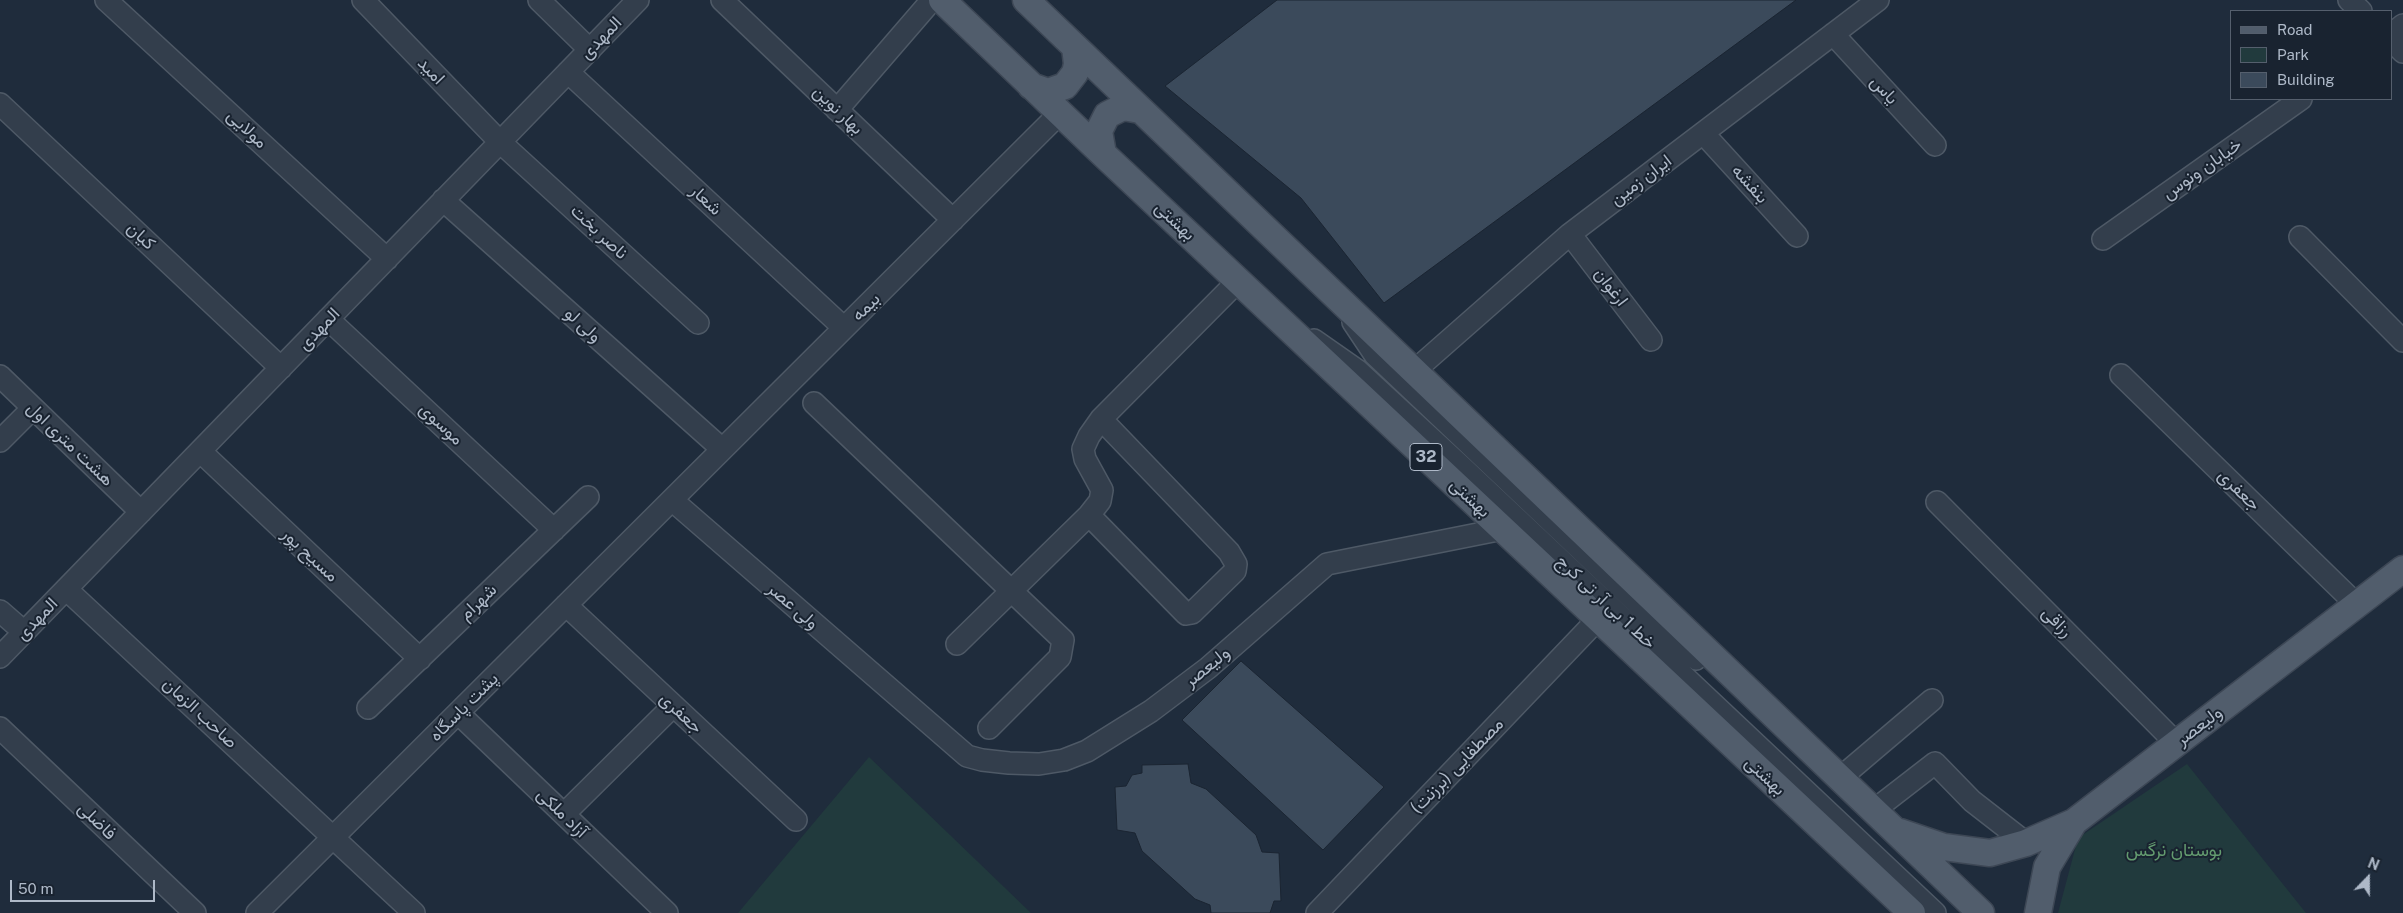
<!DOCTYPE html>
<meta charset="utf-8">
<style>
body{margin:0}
#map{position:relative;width:2403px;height:913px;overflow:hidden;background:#1f2c3c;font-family:"Public Sans",sans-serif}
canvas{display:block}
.legend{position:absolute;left:2230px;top:10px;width:162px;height:90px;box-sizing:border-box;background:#192330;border:1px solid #555f6d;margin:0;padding:6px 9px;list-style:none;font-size:15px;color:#aeb9c8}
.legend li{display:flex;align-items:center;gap:10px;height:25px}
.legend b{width:25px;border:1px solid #555f6d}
.north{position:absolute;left:2343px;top:853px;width:50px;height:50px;-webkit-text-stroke:4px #192330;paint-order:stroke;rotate:22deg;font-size:14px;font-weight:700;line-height:20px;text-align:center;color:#aeb9c8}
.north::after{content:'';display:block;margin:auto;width:18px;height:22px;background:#aeb9c8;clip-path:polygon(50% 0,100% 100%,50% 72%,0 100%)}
.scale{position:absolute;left:10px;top:880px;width:145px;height:22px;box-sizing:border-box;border:2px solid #aeb9c8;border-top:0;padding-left:6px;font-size:15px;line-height:18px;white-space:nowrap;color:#aeb9c8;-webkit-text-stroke:4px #192330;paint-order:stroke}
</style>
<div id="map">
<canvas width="2403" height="913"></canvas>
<ul class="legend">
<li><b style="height:6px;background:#515d6c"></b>Road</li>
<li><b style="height:14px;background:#213a3d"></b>Park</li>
<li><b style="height:14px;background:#3b4a5b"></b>Building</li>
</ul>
<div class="north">N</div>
<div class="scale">50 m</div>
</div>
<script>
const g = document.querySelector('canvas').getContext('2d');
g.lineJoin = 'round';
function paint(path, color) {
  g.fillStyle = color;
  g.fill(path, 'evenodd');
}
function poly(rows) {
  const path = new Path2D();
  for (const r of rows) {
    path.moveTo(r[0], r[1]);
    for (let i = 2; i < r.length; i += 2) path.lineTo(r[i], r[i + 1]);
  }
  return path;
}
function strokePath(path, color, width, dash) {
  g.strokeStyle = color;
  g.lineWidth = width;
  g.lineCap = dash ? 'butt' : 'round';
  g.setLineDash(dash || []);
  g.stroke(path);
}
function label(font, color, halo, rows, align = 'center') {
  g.font = font + ' "Public Sans",Vazirmatn,sans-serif';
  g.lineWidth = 4;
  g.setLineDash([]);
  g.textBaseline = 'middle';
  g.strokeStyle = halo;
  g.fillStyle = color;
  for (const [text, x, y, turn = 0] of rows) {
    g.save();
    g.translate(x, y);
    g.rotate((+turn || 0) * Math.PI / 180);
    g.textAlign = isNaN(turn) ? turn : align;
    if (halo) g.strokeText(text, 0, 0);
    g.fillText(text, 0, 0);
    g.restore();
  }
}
paint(poly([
 [869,757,1031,913,738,913],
 [2187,764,2306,913,2058,913,2078,838]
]), '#213a3d');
const building = poly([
 [1277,0,1796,0,1384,303,1301,198,1165,86,1277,0],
 [1241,661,1384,787,1323,850,1182,720,1241,661],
 [1188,764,1191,783,1206,789,1256,835,1262,852,1279,853,1281,901,1274,901,1270,913,1211,913,1210,905,1195,899,1142,851,1135,833,1117,830,1115,787,1126,786,1132,775,1142,773,1142,765,1188,764]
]);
paint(building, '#3b4a5b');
strokePath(building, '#1b2532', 1);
const minor = poly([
 [106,0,387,259],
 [363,0,500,142,698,323],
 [539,0,590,50],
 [722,0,953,220],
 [2349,0,2361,11],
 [1833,34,1935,145],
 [2392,34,2403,25],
 [2392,41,2403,52],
 [568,72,844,328],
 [0,104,281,368],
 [837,110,932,0],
 [1703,133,1797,236],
 [443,200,722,449],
 [1570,234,1651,340],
 [2300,237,2403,341],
 [2103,239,2301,99],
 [328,319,554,530],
 [1353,322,1375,355,1696,659],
 [1314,340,1357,370,1462,467,1935,913],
 [1413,372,1570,234,1878,0],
 [2121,375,2357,605],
 [0,376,141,512],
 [814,403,1063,640,1060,657,989,728],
 [0,441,33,408],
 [200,451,420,659],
 [672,500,967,756,982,760,1009,763,1039,764,1064,760,1087,751,1151,711,1208,668,1327,564,1503,529],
 [1937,502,2176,743],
 [1089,515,1186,614,1192,613,1235,571,1236,564,1229,552,1101,419],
 [66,589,414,913],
 [566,605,796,820],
 [0,611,24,632],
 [957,644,1089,515,1100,501,1102,490,1085,459,1083,449,1089,436,1101,419,1239,280],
 [0,657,638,0],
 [368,708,588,497],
 [458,713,667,913],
 [0,728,195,913],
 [1839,779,1932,700],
 [1873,811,1935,763,1972,801,2026,843],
 [564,814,673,706],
 [257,913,1060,113],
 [1317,913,1598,619]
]);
const major = poly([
 [942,0,1103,154,1912,913],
 [1026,0,1981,913],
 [1031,86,1048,92,1065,86,1075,73,1077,64,1075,47],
 [1103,154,1099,131,1107,115,1123,107,1140,110],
 [1900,832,1944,847,1990,853,2026,843,2074,822],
 [2038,913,2047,867,2074,822,2403,569]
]);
strokePath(minor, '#4e5966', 24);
strokePath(major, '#3d4755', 29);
strokePath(minor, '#333e4c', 21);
strokePath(major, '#515d6c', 26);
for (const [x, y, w] of [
 [1426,457,32]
]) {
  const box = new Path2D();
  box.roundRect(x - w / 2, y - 13.5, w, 27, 4);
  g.fillStyle = '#192330';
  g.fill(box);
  strokePath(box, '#aeb9c8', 1);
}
label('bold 16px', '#aeb9c8', null, [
 ["32",1426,457]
]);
label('18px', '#aeb9c8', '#192330', [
 ["المهدی",601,38,-46],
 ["امید",431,71,46],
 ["یاس",1884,90,47],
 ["بهار نوین",838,110,44],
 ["مولایی",247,129,43],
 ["خیابان ونوس",2202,169,-35],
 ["ایران زمین",1641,180,-37],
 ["بنفشه",1750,184,48],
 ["شعار",706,200,43],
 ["بهشتی",1175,221,43],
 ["ناصر بخت",599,232,43],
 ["کیان",141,236,43],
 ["ارغوان",1611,287,53],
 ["بیمه",866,307,-45],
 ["ولی لو",583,325,42],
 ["المهدی",319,329,-46],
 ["موسوی",441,424,43],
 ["هشت متری اول",70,444,44],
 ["جعفری",2239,490,44],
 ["بهشتی",1470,498,43],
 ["مسیح پور",310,555,43],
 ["شهرام",478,602,-44],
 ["خط 1 بی آر تی کرج",1606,602,43],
 ["ولی عصر",793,606,41],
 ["المهدی",37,619,-46],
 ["رزاقی",2057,622,45],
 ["ولیعصر",1207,667,-39],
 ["پشت پاسگاه",464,707,-45],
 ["صاحب الزمان",200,713,43],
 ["جعفری",681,713,43],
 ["ولیعصر",2199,726,-37],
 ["مصطفایی (برزنت)",1457,766,-46],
 ["بهشتی",1765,776,43],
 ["آزاد ملکی",562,813,44],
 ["فاضلی",97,821,44]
]);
label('18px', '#639b6f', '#192330', [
 ["بوستان نرگس",2174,850]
]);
</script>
